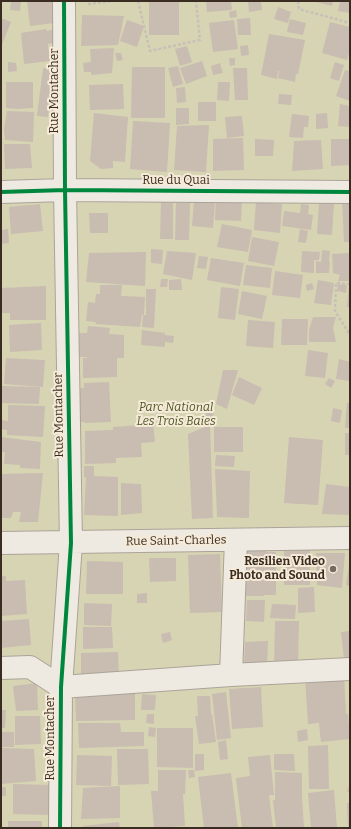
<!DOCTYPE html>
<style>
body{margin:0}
#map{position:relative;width:351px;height:829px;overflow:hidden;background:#e6ded0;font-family:Bitter,serif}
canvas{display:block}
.frame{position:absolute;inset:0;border:2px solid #3b2c21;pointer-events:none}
</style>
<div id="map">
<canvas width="351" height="829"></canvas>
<div class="frame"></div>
</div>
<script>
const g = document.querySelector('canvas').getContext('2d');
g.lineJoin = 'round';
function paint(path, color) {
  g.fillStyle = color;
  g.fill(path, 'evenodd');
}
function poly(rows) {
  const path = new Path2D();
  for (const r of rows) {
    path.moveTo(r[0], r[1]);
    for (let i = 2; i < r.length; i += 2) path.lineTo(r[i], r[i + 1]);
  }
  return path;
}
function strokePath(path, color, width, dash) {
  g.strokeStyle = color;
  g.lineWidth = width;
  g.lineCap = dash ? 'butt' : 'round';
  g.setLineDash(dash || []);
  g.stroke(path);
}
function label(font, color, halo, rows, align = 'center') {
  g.font = font + ' Bitter,serif';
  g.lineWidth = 4;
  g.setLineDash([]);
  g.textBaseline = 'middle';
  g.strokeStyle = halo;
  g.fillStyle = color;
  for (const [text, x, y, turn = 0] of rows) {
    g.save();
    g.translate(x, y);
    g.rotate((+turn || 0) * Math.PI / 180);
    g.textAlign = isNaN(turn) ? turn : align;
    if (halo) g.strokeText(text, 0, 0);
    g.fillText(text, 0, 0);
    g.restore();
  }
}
paint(poly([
 [1,1,350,1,350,828,1,828]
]), '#d7d4b3');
paint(poly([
 [11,1,21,1,20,11,10,10],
 [27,1,52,1,54,23,30,26],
 [149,1,179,1,179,35,149,35],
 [206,1,231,1,232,10,207,12],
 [248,1,261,1,262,10,249,12],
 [312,1,333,1,332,6],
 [340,1,350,1,350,13,338,11],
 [278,7,291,12,288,23,274,19],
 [236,10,237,17,230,18,229,12],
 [82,15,124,16,118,45,81,46],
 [1,18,11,22,1,47],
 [250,18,251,35,238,35,237,19],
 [290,19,306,23,303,35,287,32],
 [127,20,144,26,137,47,120,41],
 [234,20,238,49,213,52,209,23],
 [330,22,350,27,350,50,347,60,322,53],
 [46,29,47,31,54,29,57,42,48,44,50,61,24,64,21,33],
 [269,34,305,40,298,74,296,74,295,82,278,78,279,71,278,71,277,79,261,75],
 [248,45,249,55,241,56,240,46],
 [187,46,192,62,180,66,175,49],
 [114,48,112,73,91,75,91,72,84,72,83,63,91,62,90,49],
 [115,53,121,53,123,60,117,61],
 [229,58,235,58,235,65,230,66],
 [202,61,207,76,186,84,180,68],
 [8,62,16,63,17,71,8,72],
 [335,62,344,65,339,81,330,78],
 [220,63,223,73,213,75,211,66],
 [178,66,183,84,173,87,168,68],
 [132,67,165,67,165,118,131,118],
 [43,68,63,69,62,103,50,102,48,117,37,116],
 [233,68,247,68,248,100,235,100],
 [345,70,350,71,350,101,336,96],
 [6,82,33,82,33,108,18,109,6,108],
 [218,82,230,82,229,101,217,100],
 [123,84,124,109,90,110,89,85],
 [185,87,186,102,177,103,176,88],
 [279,94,292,95,291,105,278,104],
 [198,102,216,102,216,121,198,121],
 [340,104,350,106,350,127,338,126],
 [176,108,189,108,189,124,176,125],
 [7,111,34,112,33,142,5,140,4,129],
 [94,113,128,117,125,162,113,161,113,168,101,169,90,161],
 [327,113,328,128,316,129,316,114],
 [292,114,309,116,308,127,304,127,303,138,289,137],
 [242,116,244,136,227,138,225,117],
 [133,121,170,123,167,172,130,169],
 [209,125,206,172,174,170,177,126],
 [243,138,244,170,213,171,213,139],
 [255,139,274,140,273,156,255,156],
 [331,139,350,139,350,165,331,166],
 [321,140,323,169,292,171,294,141],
 [4,144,30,144,32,168,5,169],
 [342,196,350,196,350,242,344,242],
 [216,198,242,199,241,221,215,220],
 [194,201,215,202,213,228,192,226],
 [161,202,173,203,173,239,160,239],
 [256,202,282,204,280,233,254,230],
 [319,202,334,203,332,235,317,234],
 [176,203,190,203,189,240,175,240],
 [40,204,43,231,11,234,9,207],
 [301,204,309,205,308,214,313,215,311,230,282,226,284,211,300,213],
 [89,213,108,213,108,233,90,233],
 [222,224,252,230,248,252,217,247],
 [8,229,9,243,1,244,1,230],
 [300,229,308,231,306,243,298,242],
 [252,237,279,242,274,266,248,261],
 [151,249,163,250,162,264,151,263],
 [322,250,330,251,329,262,330,262,329,273,316,273,316,261,321,262],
 [167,251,196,253,192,280,163,274],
 [302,251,320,252,319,260,314,260,314,273,301,272],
 [146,252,145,286,86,282,89,253],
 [350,253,349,281,338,281,340,275,333,273,332,254],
 [199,256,208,257,206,269,197,268],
 [211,258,244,263,240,286,207,280],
 [246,265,272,268,270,288,243,285],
 [275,271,303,275,300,298,272,295],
 [161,279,168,279,167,287,160,287],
 [181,279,182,290,169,290,169,280],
 [318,280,334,283,331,305,314,303],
 [312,283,314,289,307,291,306,285],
 [338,284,347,285,346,293,337,291],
 [100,285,122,285,121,296,145,297,144,315,142,314,140,327,96,324,95,322,86,321,88,302,95,303,96,294,100,294],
 [349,285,350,285,350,307,347,307],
 [46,286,46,320,10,320,10,313,1,313,1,288],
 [221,287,239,289,235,320,218,318],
 [146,289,156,289,154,328,142,327,143,315,146,315],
 [242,291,267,296,262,319,238,314],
 [313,317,336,317,333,328,336,342,309,342,309,330],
 [282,319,308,319,307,345,281,345],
 [248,320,275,322,273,348,246,346],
 [41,323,42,350,10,352,9,325],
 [88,326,110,328,109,334,124,335,124,358,117,358,117,377,83,378,83,358,87,358,87,357,76,357,75,333,87,333],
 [142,330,165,333,165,335,174,336,173,343,165,342,165,347,141,345],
 [308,350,328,353,325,378,305,376],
 [6,358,45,360,43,387,4,384],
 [339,359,350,362,350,381,336,379],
 [223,370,238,370,227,409,216,404],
 [239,377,262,388,254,405,232,395],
 [329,378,335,381,331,388,325,384],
 [109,382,111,422,85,423,85,422,79,422,76,389,84,388,84,383],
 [1,386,40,387,39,404,1,403],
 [347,403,350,403,350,428,345,428],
 [8,405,45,406,43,437,7,435,7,430,1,429,1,420,8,421],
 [333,408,342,410,340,423,331,421],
 [207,409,214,412,212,418,205,417],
 [153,424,155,442,141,443,142,457,116,458,116,463,85,464,85,431,113,430,113,427],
 [210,425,213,518,192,519,188,434],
 [214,427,243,427,243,452,214,452],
 [345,433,350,433,350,455,345,455],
 [1,437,41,442,40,469,20,468,20,465,4,464,5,452,1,452],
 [289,437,323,440,318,505,284,503],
 [216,455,235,456,234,467,215,466],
 [84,466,94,466,94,476,118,477,118,516,84,515,86,477,84,477],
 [215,469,250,471,249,518,217,517],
 [43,473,38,522,19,522,21,512,13,512,11,518,1,518,1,474],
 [121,483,141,484,142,513,121,515],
 [326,484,350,487,350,515,322,514],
 [284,549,310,549,310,585,284,585],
 [245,550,266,550,266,552,276,552,276,595,264,595,264,596,245,596],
 [316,553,345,553,342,588,317,585],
 [220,554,222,612,190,613,188,555],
 [149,558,176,558,176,581,150,582],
 [87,561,123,562,123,594,86,594],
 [349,566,350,566,350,586,346,585],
 [1,576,6,576,6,581,25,580,27,614,1,616],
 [314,587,315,612,298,613,298,588],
 [147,593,147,603,137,603,137,594],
 [247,600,265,600,264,622,246,621],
 [84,603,112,604,111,626,84,625],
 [272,604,296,605,295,619,270,618],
 [29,619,31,645,1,648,1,621],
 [275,621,299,621,298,667,274,668],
 [83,627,112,627,113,648,83,649],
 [350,631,350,658,344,659,341,632],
 [170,632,172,640,163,643,161,634],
 [268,641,267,668,244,666,245,642],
 [118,652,119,676,81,678,81,653],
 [344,674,346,714,348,714,350,739,321,742,319,723,308,724,305,677],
 [37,683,38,710,16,711,13,686],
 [261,687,263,727,232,729,229,689],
 [135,692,135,720,76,721,75,693],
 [226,692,231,738,217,740,212,694],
 [142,694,156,695,155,710,141,710],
 [197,696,210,696,211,714,212,714,216,742,199,744,195,716,198,716],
 [1,710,6,710,5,728,1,728],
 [147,714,154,714,154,724,146,723],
 [15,716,40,716,41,744,15,745],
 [78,723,120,723,121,732,144,732,144,746,79,748],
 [149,727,156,728,155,737,148,736],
 [157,728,193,728,193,768,157,767],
 [307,729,308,740,298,742,297,731],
 [1,732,14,732,14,747,1,747],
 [226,740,228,759,220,760,218,742],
 [328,745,329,789,309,789,308,746],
 [1,748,34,749,36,781,1,784],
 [117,749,148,749,149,784,118,785],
 [195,754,204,754,204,770,195,771],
 [274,754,294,754,295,771,274,770],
 [77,755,112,756,111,786,76,785],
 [270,755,274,795,269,795,273,828,242,828,236,778,250,776,248,757],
 [158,770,186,770,185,794,183,794,185,826,154,828,151,791,158,791],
 [188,770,194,770,195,777,189,778],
 [275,772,302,773,302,797,304,828,276,828,273,800,275,800],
 [231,773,238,828,204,828,198,777],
 [350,783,350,792,347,792],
 [13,784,51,785,50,815,13,814],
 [120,786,120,818,81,819,83,788],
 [1,787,6,787,6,796,1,796],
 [334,790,337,828,311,828,308,793],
 [347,803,350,803,350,828,348,828],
 [8,821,42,821,42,828,8,828],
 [119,822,120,828,83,828,83,826]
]), '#c9bcb1');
const minor = poly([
 [1,192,65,190,350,192],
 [1,543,350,538],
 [1,668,30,667,61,687,231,675,350,669],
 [231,675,236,540],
 [60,828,61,687,71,543,65,190,64,1]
]);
strokePath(minor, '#aba399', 24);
strokePath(poly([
 [138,1,150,51,200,40,196,1],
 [298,1,299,9,350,23],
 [88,4,113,1],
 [350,284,336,283,335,311,350,335]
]), '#c7c0b9', 2.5, [3, 2]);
strokePath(minor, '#eeeae2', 22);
strokePath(poly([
 [1,192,65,190,350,192],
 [60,828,61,687,71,543,65,190,64,1]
]), '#00873e', 4);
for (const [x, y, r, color] of [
 [333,569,4,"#776a5e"]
]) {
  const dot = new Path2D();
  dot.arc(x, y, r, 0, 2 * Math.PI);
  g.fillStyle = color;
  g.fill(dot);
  strokePath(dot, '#f5ebd8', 1.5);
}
label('12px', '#3b2c21', '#f5ebd8', [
 ["Rue Montacher",55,91,-90],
 ["Rue du Quai",176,181],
 ["Rue Montacher",59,415,-91],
 ["Rue Saint-Charles",176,541,-1],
 ["Rue Montacher",51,738,-90]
]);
label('italic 12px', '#4e5727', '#f5ebd8', [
 ["Parc National",176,408],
 ["Les Trois Baies",176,422]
]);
label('bold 12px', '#3b2c21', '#f5ebd8', [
 ["Resilien Video",325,562],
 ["Photo and Sound",325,576]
], 'right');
</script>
